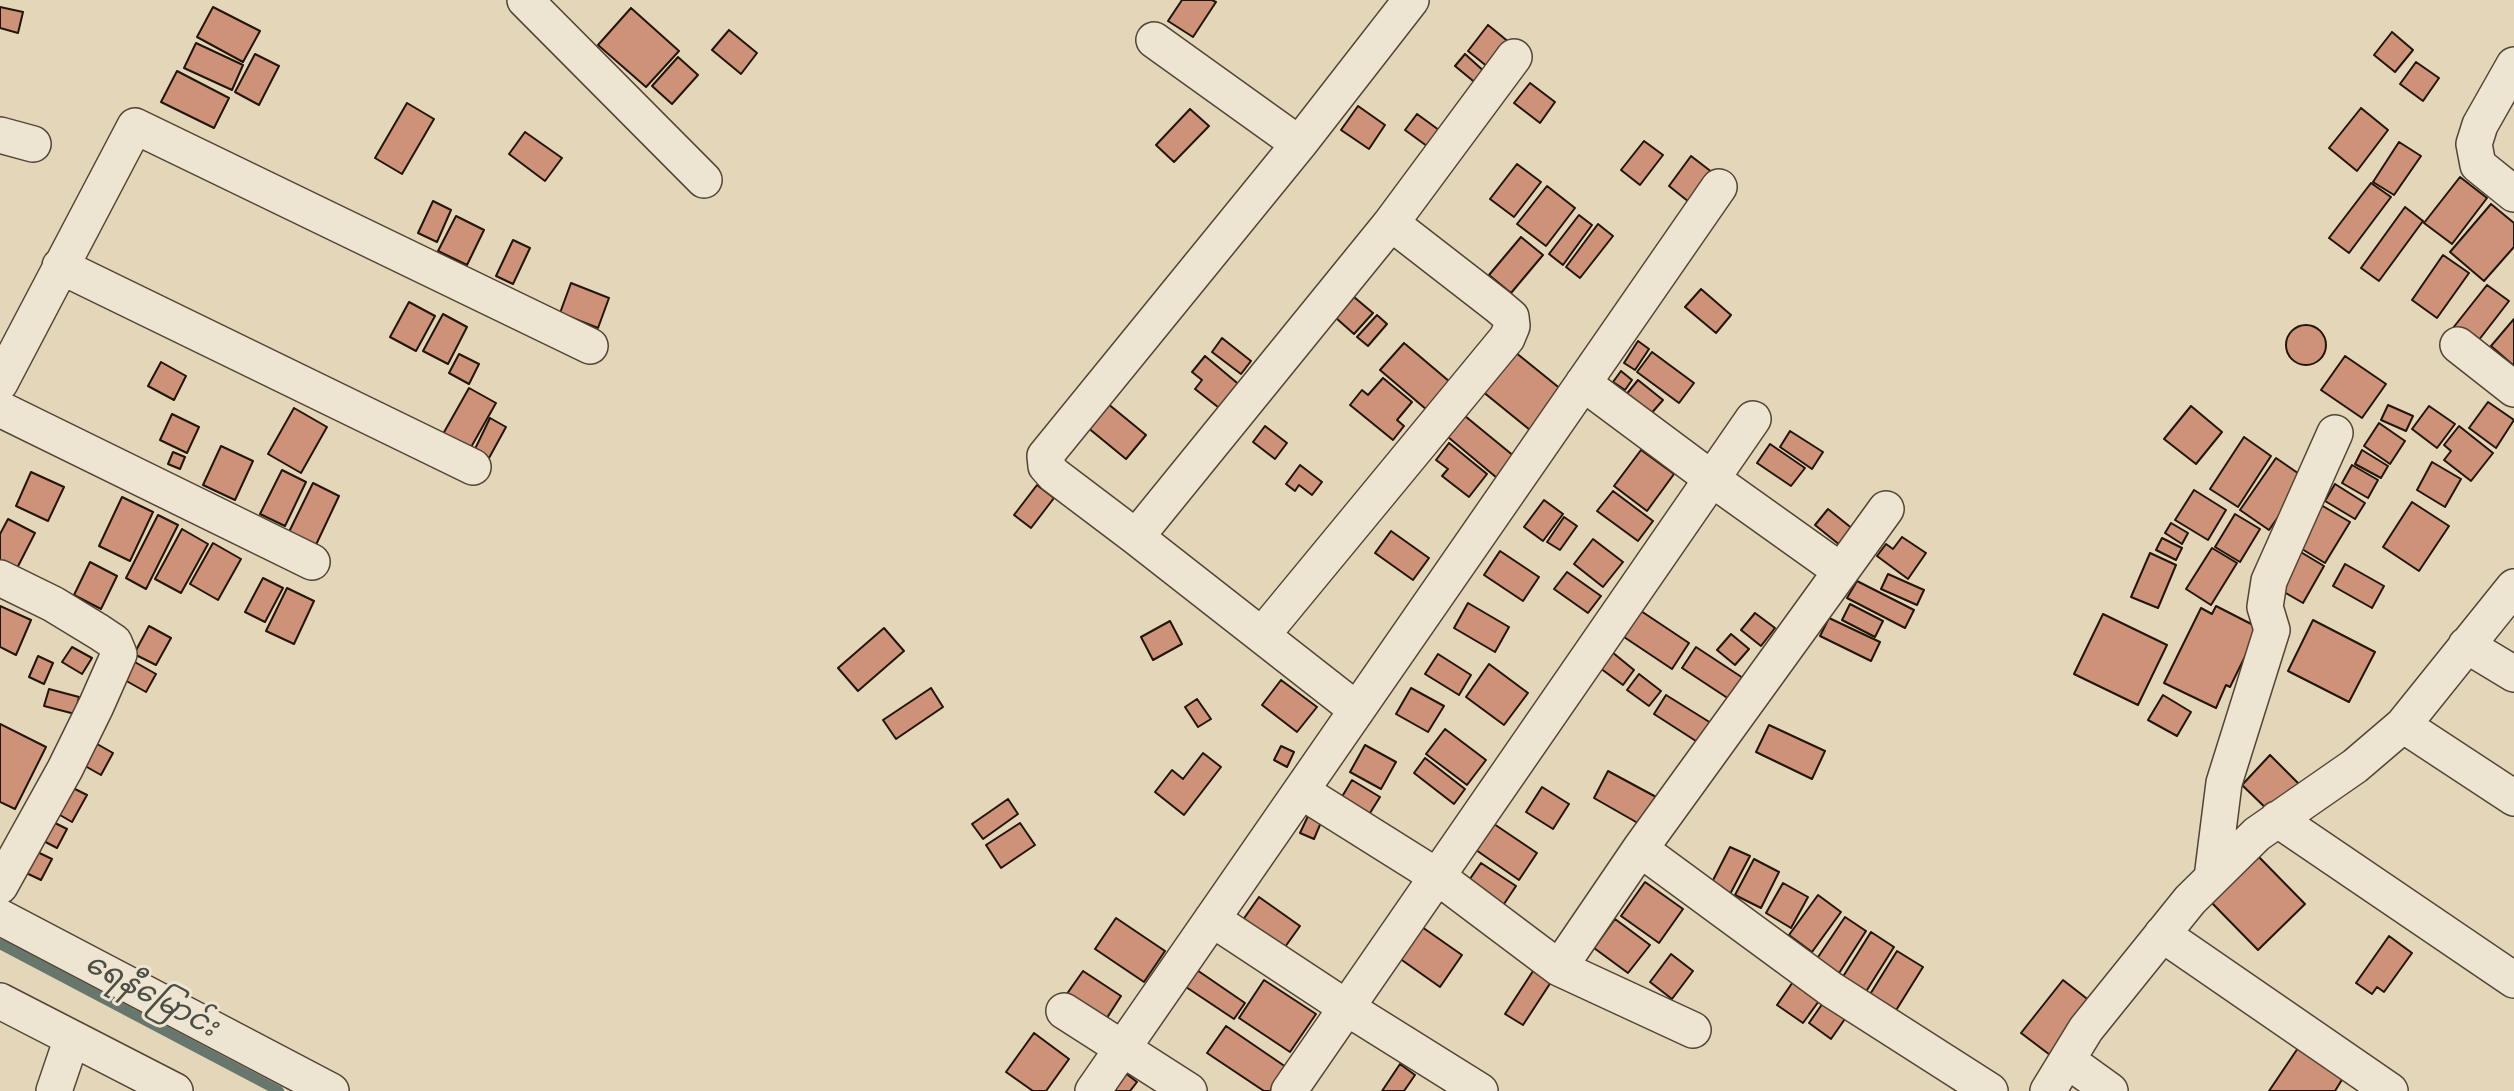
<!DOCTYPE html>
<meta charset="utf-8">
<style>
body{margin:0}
canvas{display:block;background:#e4d6b8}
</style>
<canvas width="2514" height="1091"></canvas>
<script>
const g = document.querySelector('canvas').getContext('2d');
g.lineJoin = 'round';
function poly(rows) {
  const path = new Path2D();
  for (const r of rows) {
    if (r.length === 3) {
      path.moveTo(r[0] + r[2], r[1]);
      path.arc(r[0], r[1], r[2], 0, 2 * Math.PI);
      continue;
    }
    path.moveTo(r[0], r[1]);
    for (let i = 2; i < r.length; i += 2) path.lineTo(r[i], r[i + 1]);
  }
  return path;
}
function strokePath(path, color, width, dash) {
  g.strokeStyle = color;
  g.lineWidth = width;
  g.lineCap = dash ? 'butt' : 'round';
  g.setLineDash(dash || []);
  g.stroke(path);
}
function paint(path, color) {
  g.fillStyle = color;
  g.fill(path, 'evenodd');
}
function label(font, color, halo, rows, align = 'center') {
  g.font = font + ' "Old Standard TT","Noto Sans Myanmar",serif';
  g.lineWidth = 6;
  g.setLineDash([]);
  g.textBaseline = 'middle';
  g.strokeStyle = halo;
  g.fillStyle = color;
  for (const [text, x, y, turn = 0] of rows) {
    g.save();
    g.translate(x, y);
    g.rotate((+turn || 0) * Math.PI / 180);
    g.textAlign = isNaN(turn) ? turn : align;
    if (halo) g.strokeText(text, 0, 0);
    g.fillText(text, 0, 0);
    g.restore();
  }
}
strokePath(poly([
 [0,944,279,1091]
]), '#67776d', 10);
const building = poly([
 [1182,0,1212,0,1216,2,1193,37,1168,21,1182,0],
 [0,7,23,12,18,33,0,28,0,7],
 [213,7,260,31,243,62,197,37,213,7],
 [631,8,679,51,646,87,598,45,631,8],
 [1488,25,1510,43,1489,68,1468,51,1488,25],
 [729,30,757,53,741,74,712,50,729,30],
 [2392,32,2413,50,2395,72,2374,55,2392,32],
 [196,43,243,65,232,90,184,68,196,43],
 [255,54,279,66,259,105,235,92,255,54],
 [1465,54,1487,74,1478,85,1455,66,1465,54],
 [678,57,698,75,672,104,652,86,678,57],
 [2416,62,2439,78,2423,101,2400,84,2416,62],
 [177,71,229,98,214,128,161,102,177,71],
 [1530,83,1555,102,1540,123,1514,103,1530,83],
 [407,103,434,119,402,174,375,158,407,103],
 [1358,106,1385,125,1369,149,1341,130,1358,106],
 [2361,108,2388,130,2357,171,2329,148,2361,108],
 [1190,109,1209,126,1174,162,1156,145,1190,109],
 [1417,114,1443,133,1431,149,1405,130,1417,114],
 [525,132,562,158,545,181,509,154,525,132],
 [1644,141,1663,155,1640,185,1621,170,1644,141],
 [2399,142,2421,156,2394,195,2373,182,2399,142],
 [1691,156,1717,176,1694,206,1669,186,1691,156],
 [1517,164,1541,182,1514,217,1490,199,1517,164],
 [2460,177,2487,198,2452,244,2424,223,2460,177],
 [2371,183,2391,197,2349,253,2329,238,2371,183],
 [1547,186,1575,208,1546,246,1517,224,1547,186],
 [433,201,451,210,437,242,418,233,433,201],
 [2491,204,2514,223,2514,247,2484,281,2450,252,2491,204],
 [2405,207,2423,221,2379,281,2361,268,2405,207],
 [1579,215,1592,225,1563,265,1549,254,1579,215],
 [456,216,484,230,467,265,438,251,456,216],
 [1598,224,1613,236,1580,278,1566,267,1598,224],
 [1521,237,1543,255,1511,293,1489,275,1521,237],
 [513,240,530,248,513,284,496,276,513,240],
 [2443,255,2469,273,2437,318,2412,300,2443,255],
 [571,283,609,298,598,328,560,313,571,283],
 [2487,285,2509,301,2475,345,2453,328,2487,285],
 [1701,289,1731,315,1716,333,1685,307,1701,289],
 [1354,297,1373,313,1354,334,1336,318,1354,297],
 [409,302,435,316,416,351,390,337,409,302],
 [443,314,467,327,448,364,423,351,443,314],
 [1377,315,1387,324,1368,346,1357,337,1377,315],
 [2514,319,2514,364,2513,365,2491,346,2514,319],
 [2306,345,20],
 [1222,338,1251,361,1241,374,1212,352,1222,338],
 [1638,341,1649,349,1635,370,1624,363,1638,341],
 [1404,343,1450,382,1427,410,1380,370,1404,343],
 [1515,352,1562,390,1530,430,1482,391,1515,352],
 [1652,352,1694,383,1679,403,1637,372,1652,352],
 [459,354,479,364,469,384,449,373,459,354],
 [1205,356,1242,387,1223,411,1195,389,1202,380,1192,372,1205,356],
 [2345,356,2386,384,2362,418,2321,390,2345,356],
 [161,362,186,376,174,400,148,386,161,362],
 [1621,371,1632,380,1625,390,1613,382,1621,371],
 [1383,378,1412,402,1397,420,1404,426,1393,440,1350,405,1362,390,1368,395,1383,378],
 [1638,380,1663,400,1649,416,1625,396,1638,380],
 [469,388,496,403,470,449,443,434,469,388],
 [2488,402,2514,420,2496,448,2469,428,2488,402],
 [1107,403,1146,435,1126,459,1087,427,1107,403],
 [2388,405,2413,416,2406,431,2381,420,2388,405],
 [2191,406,2222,432,2196,464,2164,439,2191,406],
 [2429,406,2455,424,2437,448,2412,429,2429,406],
 [294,408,327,427,301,473,268,454,294,408],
 [172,414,199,427,187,453,160,440,172,414],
 [1465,416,1515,457,1497,478,1448,437,1465,416],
 [490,418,506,427,489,458,474,451,490,418],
 [2379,423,2405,441,2390,464,2364,446,2379,423],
 [1265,426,1287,443,1275,459,1253,442,1265,426],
 [2459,426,2493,453,2471,481,2444,460,2451,451,2444,445,2459,426],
 [1790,431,1823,452,1812,469,1780,447,1790,431],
 [2244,437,2271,456,2238,507,2210,489,2244,437],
 [1449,443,1487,474,1469,497,1442,476,1448,469,1436,460,1449,443],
 [1770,444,1805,468,1791,486,1757,463,1770,444],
 [221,446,253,461,235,500,203,485,221,446],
 [1641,450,1674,474,1647,511,1614,486,1641,450],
 [2362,450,2388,466,2381,478,2355,464,2362,450],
 [173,452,185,457,180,469,168,464,173,452],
 [2276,458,2305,478,2269,530,2240,510,2276,458],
 [2432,462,2461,479,2445,507,2417,490,2432,462],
 [1300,465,1322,482,1312,495,1299,485,1295,491,1286,484,1300,465],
 [2352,465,2378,480,2368,498,2342,483,2352,465],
 [282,470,306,482,285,526,260,514,282,470],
 [31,472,64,487,48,521,16,506,31,472],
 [313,483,339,496,314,549,287,536,313,483],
 [2335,484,2365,503,2355,519,2325,501,2335,484],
 [1037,485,1054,498,1031,528,1014,515,1037,485],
 [2194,490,2226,510,2208,540,2175,520,2194,490],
 [1613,491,1653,521,1638,541,1597,511,1613,491],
 [122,497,153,512,130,561,99,546,122,497],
 [1544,500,1563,514,1543,541,1524,527,1544,500],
 [2412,502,2449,526,2419,571,2383,547,2412,502],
 [2321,505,2350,522,2325,563,2297,546,2321,505],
 [1828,509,1859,534,1846,550,1815,525,1828,509],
 [2235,514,2260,529,2240,562,2215,547,2235,514],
 [158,515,178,525,146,589,126,578,158,515],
 [1564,517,1577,526,1560,550,1547,542,1564,517],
 [8,519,35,533,13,576,0,569,0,534,8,519],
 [2171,523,2188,533,2182,544,2165,533,2171,523],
 [182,529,208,544,181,593,155,579,182,529],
 [1391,531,1429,558,1413,580,1375,553,1391,531],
 [1902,537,1926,553,1908,579,1877,556,1886,544,1893,549,1902,537],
 [2162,538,2182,548,2176,560,2156,550,2162,538],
 [1593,539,1623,562,1603,587,1574,564,1593,539],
 [213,543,241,559,218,600,190,584,213,543],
 [2212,548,2237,563,2211,605,2186,589,2212,548],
 [1500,551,1539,577,1523,601,1484,575,1500,551],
 [2299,551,2324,566,2303,603,2277,588,2299,551],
 [2150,553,2176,565,2158,608,2131,597,2150,553],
 [90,562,117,576,101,609,74,595,90,562],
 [2345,564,2384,586,2372,608,2333,586,2345,564],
 [1567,572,1601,596,1588,613,1554,589,1567,572],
 [1888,574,1924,590,1917,605,1881,589,1888,574],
 [263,578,283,588,265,622,245,612,263,578],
 [1857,581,1914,610,1905,628,1847,598,1857,581],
 [287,588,314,601,294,644,266,631,287,588],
 [1468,603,1509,627,1495,652,1454,628,1468,603],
 [1850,604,1883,621,1875,637,1842,620,1850,604],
 [0,606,31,620,16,655,0,647,0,606],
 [2216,606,2259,628,2230,687,2226,685,2216,708,2164,683,2201,608,2212,614,2216,606],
 [1641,611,1689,643,1672,669,1624,637,1641,611],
 [1755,613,1775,628,1761,646,1741,630,1755,613],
 [2103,614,2167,645,2138,705,2074,674,2103,614],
 [1829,618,1880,642,1871,661,1820,636,1829,618],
 [2313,620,2375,652,2349,702,2288,671,2313,620],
 [1170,621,1182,644,1153,660,1141,637,1170,621],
 [149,626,171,638,156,665,134,654,149,626],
 [884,628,904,651,858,691,838,668,884,628],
 [1731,634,1749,649,1735,665,1717,650,1731,634],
 [72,647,92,658,82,674,62,662,72,647],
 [1696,647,1743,678,1729,699,1682,668,1696,647],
 [1612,652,1634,670,1623,685,1600,668,1612,652],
 [1438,654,1471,675,1459,695,1425,674,1438,654],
 [38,656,53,663,44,684,29,677,38,656],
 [133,661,156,674,146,692,123,679,133,661],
 [1489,664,1528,693,1504,725,1466,697,1489,664],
 [1639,674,1661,691,1649,706,1627,690,1639,674],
 [1281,680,1317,707,1297,732,1262,705,1281,680],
 [931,688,943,707,896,739,883,720,931,688],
 [1411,688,1444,706,1428,732,1396,714,1411,688],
 [49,689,79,697,75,714,44,706,49,689],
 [1666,695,1711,723,1699,743,1654,714,1666,695],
 [2163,695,2191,712,2177,736,2148,720,2163,695],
 [1197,699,1211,719,1198,727,1185,707,1197,699],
 [0,724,46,747,15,809,0,802,0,724],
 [1769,725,1825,751,1812,779,1756,752,1769,725],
 [1445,729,1486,760,1467,785,1426,754,1445,729],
 [90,740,113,753,101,775,78,762,90,740],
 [1365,745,1396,762,1381,789,1350,772,1365,745],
 [1281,746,1294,752,1287,767,1274,760,1281,746],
 [1203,753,1221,767,1184,815,1155,792,1172,770,1183,779,1203,753],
 [2270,755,2301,786,2273,815,2242,785,2270,755],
 [1425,758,1465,789,1454,804,1414,773,1425,758],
 [1608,771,1658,798,1643,826,1594,798,1608,771],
 [1352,780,1380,797,1365,821,1337,805,1352,780],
 [67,785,87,795,72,822,53,811,67,785],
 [1542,787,1569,804,1553,829,1526,812,1542,787],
 [1008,799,1018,814,983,839,972,824,1008,799],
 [1309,814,1322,820,1314,839,1300,833,1309,814],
 [47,819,67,829,57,848,36,837,47,819],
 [1020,823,1035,845,1001,868,986,845,1020,823],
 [1494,824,1537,853,1519,880,1476,850,1494,824],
 [1730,847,1750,856,1728,898,1709,888,1730,847],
 [31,849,52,859,41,880,20,870,31,849],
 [2255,853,2305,904,2258,950,2208,899,2255,853],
 [1754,859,1779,872,1761,908,1735,895,1754,859],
 [1481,863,1516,886,1500,910,1465,886,1481,863],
 [1645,882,1683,909,1659,943,1621,916,1645,882],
 [1783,883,1808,897,1791,928,1766,913,1783,883],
 [1818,895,1841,912,1812,952,1789,935,1818,895],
 [1259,897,1300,926,1280,954,1240,924,1259,897],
 [1845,917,1866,931,1834,981,1812,966,1845,917],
 [1116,918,1165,951,1144,982,1095,949,1116,918],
 [1615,919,1650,945,1628,973,1594,948,1615,919],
 [1422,927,1462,955,1440,987,1399,958,1422,927],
 [1871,932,1894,947,1862,998,1839,983,1871,932],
 [2389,936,2412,953,2384,992,2377,987,2372,994,2356,983,2389,936],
 [1897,951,1923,967,1890,1020,1864,1004,1897,951],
 [1671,954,1693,971,1672,999,1650,982,1671,954],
 [1194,968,1245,1003,1234,1019,1183,985,1194,968],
 [1535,968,1553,979,1523,1025,1505,1014,1535,968],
 [1083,971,1121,996,1103,1024,1064,998,1083,971],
 [1797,976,1824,994,1803,1023,1777,1005,1797,976],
 [1264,980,1316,1014,1290,1052,1239,1018,1264,980],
 [2063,980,2095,1005,2054,1058,2021,1033,2063,980],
 [1825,1000,1847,1016,1831,1039,1809,1023,1825,1000],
 [1226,1026,1286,1067,1270,1091,1264,1091,1207,1053,1226,1026],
 [1034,1033,1069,1059,1046,1091,1033,1091,1006,1072,1034,1033],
 [2298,1048,2343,1078,2335,1091,2269,1091,2298,1048],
 [1400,1064,1415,1075,1404,1091,1382,1091,1400,1064],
 [1119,1068,1137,1082,1130,1091,1103,1091,1119,1068]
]);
paint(building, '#ce9279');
strokePath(building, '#221509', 2);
const minor = poly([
 [525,0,704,180],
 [1154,40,1299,144],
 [2514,65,2480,125,2474,144,2478,165,2514,194],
 [0,135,33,144],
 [1391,223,1514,57],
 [60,266,473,467],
 [2458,345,2514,389],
 [0,383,135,126,590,346],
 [1583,383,1712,479,1841,571],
 [0,409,312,562],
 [1136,537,1391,223,1498,306,1511,317,1512,326,1507,338,1262,635],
 [0,578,53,604,99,632,114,642,119,654,96,706,65,769,0,886],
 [2466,645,2514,674],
 [1357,710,1136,537,1054,475,1046,466,1045,456,1299,144,1411,0],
 [2403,725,2514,798],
 [1301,791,1438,877,1559,968,1693,1030],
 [2277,819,2514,980],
 [1640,849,1832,990,1990,1091],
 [2212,878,2224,783,2272,630,2265,607,2269,581,2335,433],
 [0,917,331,1091],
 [1212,919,1347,1008,1480,1091],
 [2162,934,2390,1091],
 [1559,968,1640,849,1886,509],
 [0,1001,175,1091],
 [1064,1011,1189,1091],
 [2067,1060,2110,1091],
 [54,1091,72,1038],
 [1093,1091,1719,187],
 [1289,1091,1753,419],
 [2048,1091,2086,1029,2190,900,2257,834,2355,766,2403,725,2514,587]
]);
strokePath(minor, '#524535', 38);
strokePath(minor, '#ede4d1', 35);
label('italic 30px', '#4a4e43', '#ede4d1', [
 ["ရေနီမြောင်း",151,996,28]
]);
</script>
